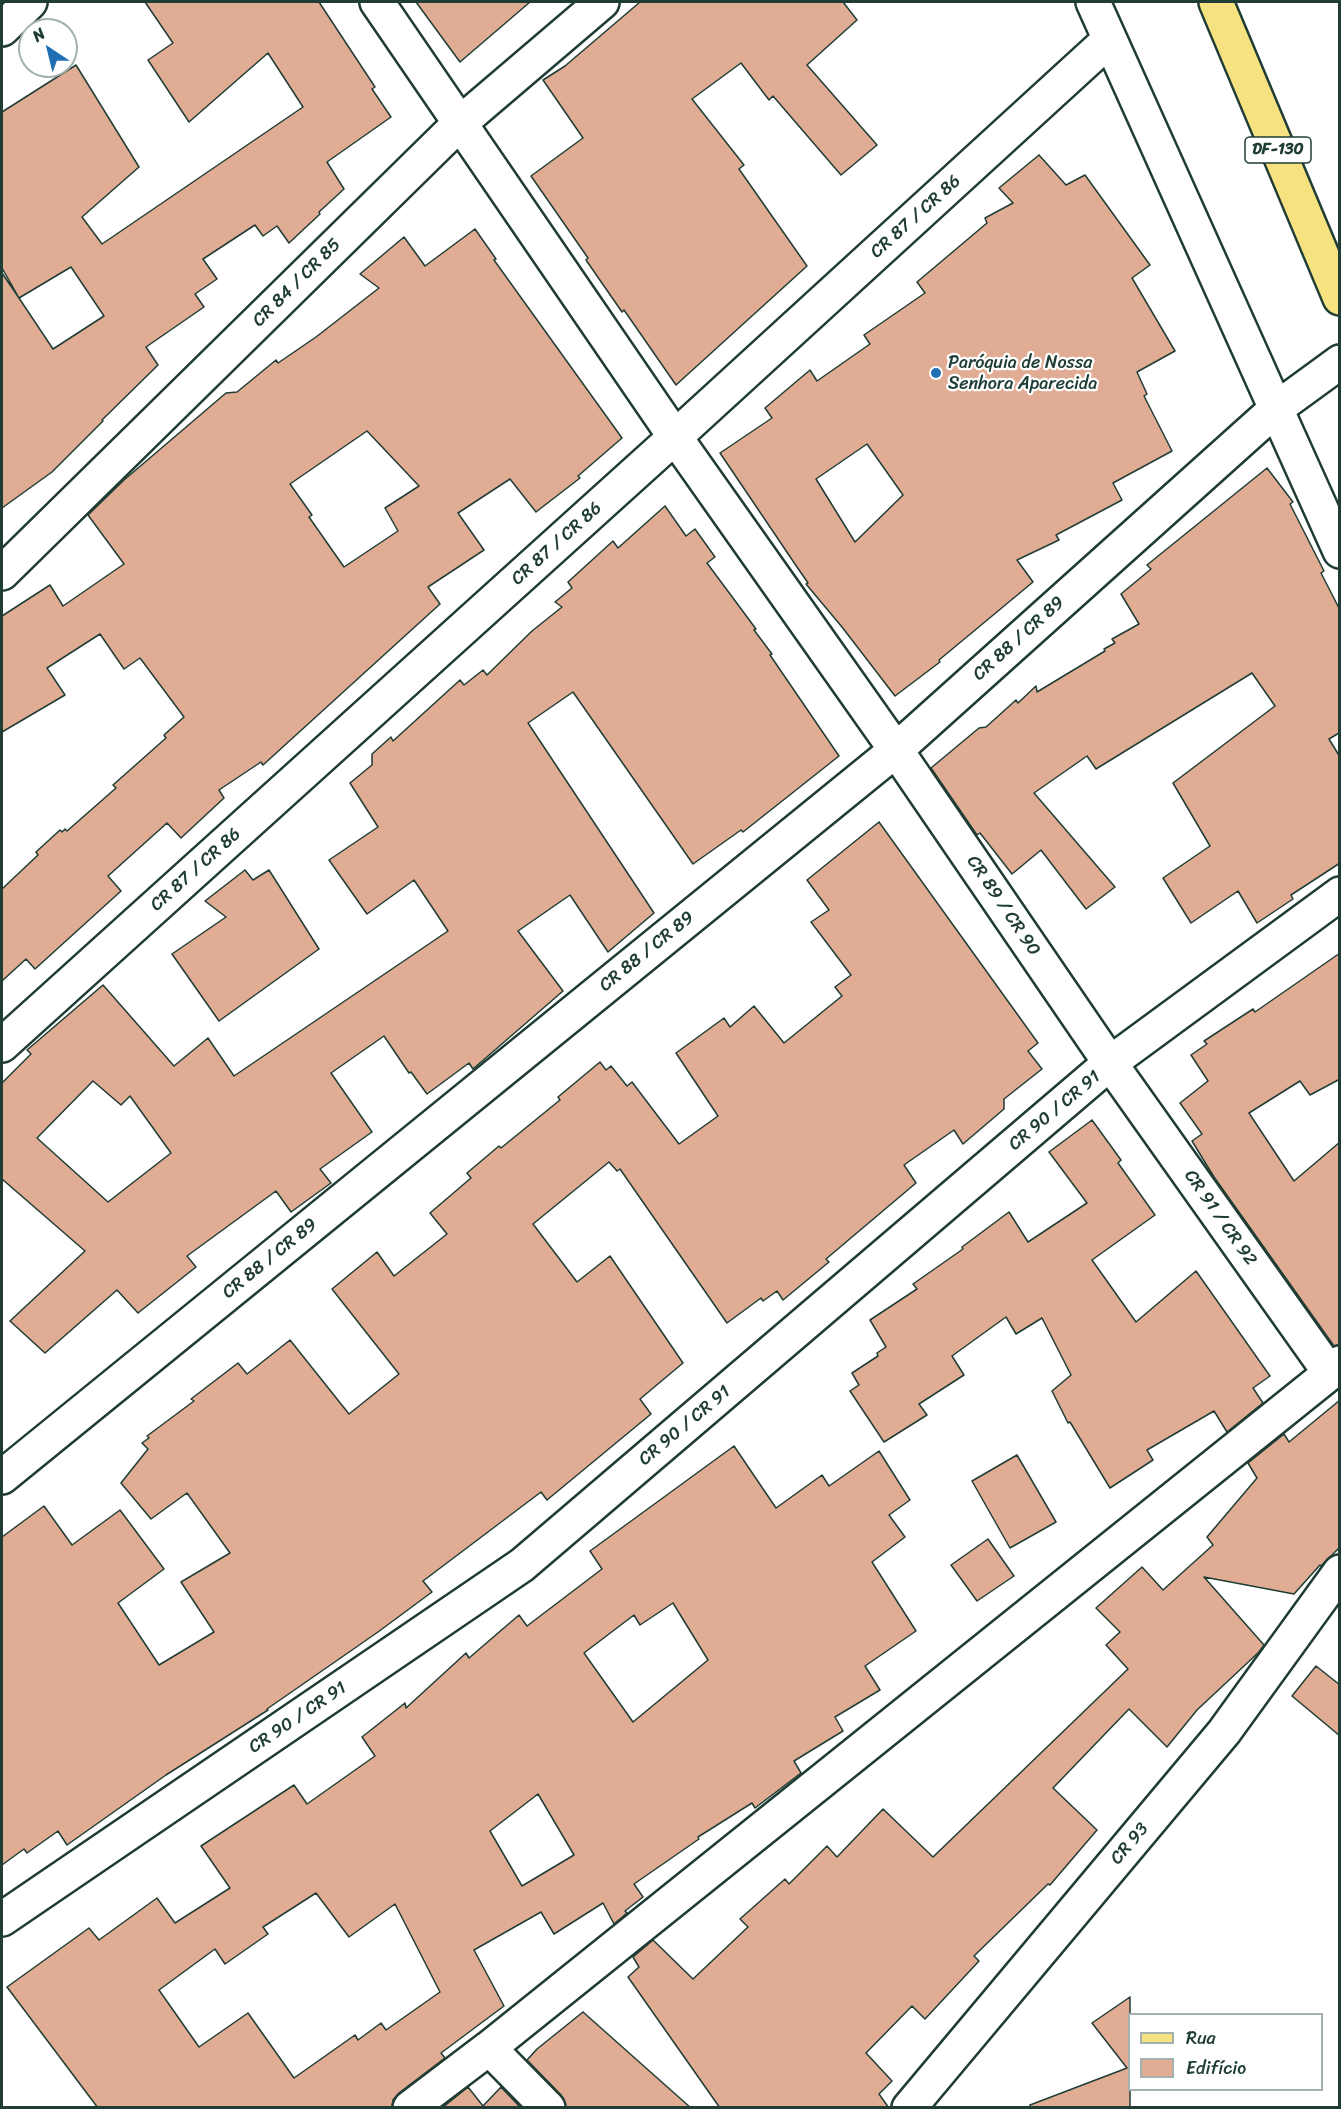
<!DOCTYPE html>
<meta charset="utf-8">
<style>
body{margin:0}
#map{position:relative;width:1341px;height:2109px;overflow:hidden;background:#fff;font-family:Sriracha,sans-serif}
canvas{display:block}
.frame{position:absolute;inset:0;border:3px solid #1f3d34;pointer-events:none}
.legend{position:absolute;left:1128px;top:2013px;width:195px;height:78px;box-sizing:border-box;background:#fff;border:2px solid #a5b1ae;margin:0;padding:8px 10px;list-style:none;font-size:18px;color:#1f3d34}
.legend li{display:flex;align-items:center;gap:12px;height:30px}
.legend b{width:30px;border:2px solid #a5b1ae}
.north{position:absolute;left:18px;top:18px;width:60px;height:60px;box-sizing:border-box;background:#fff;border:2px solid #a5b1ae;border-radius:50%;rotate:325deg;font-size:16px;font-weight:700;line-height:24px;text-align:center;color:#1f3d34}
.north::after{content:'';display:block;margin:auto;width:21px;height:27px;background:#1f6fb2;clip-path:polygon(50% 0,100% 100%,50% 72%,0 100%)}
</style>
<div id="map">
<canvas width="1341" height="2109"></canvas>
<div class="frame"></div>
<ul class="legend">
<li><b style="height:8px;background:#f7e281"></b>Rua</li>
<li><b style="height:16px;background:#e0ac93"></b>Edifício</li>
</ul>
<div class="north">N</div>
</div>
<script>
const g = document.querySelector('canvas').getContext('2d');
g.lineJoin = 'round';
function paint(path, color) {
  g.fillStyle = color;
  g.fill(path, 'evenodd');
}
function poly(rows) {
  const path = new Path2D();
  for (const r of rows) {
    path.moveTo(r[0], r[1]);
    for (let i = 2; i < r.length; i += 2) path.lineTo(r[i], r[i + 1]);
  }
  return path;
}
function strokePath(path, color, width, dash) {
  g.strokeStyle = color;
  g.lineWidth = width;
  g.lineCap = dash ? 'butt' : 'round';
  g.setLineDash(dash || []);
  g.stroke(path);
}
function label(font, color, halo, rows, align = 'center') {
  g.font = font + ' Sriracha,sans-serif';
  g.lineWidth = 4.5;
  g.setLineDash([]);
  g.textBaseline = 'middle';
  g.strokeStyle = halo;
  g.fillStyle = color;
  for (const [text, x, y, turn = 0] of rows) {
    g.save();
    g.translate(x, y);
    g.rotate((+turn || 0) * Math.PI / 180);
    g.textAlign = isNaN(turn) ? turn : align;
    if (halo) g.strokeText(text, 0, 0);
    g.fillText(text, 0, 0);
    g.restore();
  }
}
const building = poly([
 [145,2,319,2,375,87,372,89,391,117,327,162,344,189,319,212,320,214,289,243,277,226,263,236,255,225,203,259,217,279,195,294,204,307,146,347,158,365,102,420,103,421,52,472,2,508,2,273,19,298,2,268,2,112,76,65,139,167,82,217,102,244,303,107,268,53,189,122,148,60,173,43,145,2],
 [71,267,104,316,53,349,19,298,71,267],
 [416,2,530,2,460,62,416,2],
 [640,2,843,2,857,20,807,65,877,145,841,175,773,96,769,100,741,63,692,99,744,165,739,169,807,266,676,385,624,310,622,312,586,260,588,258,531,176,583,138,543,80,565,66,640,2],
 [1039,155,1066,185,1085,175,1150,265,1132,278,1175,351,1137,372,1147,394,1144,396,1172,451,1113,483,1122,500,1056,535,1059,540,1017,560,1033,582,939,660,940,662,895,696,842,627,806,584,808,583,797,567,720,453,772,418,765,408,810,370,817,381,870,344,864,335,925,293,917,282,987,223,985,218,1013,203,999,188,1039,155],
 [867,444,903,495,855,542,816,479,867,444],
 [475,229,496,259,494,260,622,438,578,476,580,478,536,512,510,479,458,513,484,550,428,587,440,604,263,765,261,762,219,790,224,798,181,838,167,823,108,876,121,891,35,969,26,959,2,981,2,889,38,855,36,852,60,830,62,832,65,829,67,831,116,788,113,785,166,738,164,735,184,717,140,658,124,669,100,634,47,668,65,695,2,732,2,616,50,585,63,606,124,564,88,515,124,480,226,393,237,392,276,360,278,363,316,337,379,288,360,274,404,237,425,266,475,229],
 [367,431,419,486,385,508,398,531,344,567,309,517,312,515,290,484,367,431],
 [1267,468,1293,502,1290,504,1324,571,1321,573,1340,610,1339,733,1329,739,1340,757,1340,863,1291,895,1293,899,1257,923,1238,891,1191,923,1163,878,1210,846,1173,783,1275,706,1252,673,1096,769,1087,756,1034,793,1115,887,1086,909,1041,850,1012,874,980,833,977,835,931,768,979,728,986,727,1016,700,1018,703,1036,686,1037,692,1105,651,1104,649,1115,643,1112,639,1139,624,1121,594,1151,569,1147,565,1267,468],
 [665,506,686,536,695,529,715,557,707,563,756,629,754,630,772,654,770,655,839,756,743,832,741,830,693,864,573,692,528,723,654,913,608,952,570,895,518,931,563,991,473,1069,469,1063,427,1094,411,1072,409,1073,384,1036,331,1073,372,1132,320,1169,331,1183,291,1212,276,1191,187,1256,196,1267,138,1313,117,1290,45,1353,10,1321,85,1251,2,1179,2,1083,31,1054,27,1050,103,985,174,1066,208,1038,234,1076,448,931,414,880,367,914,329,860,378,827,350,783,372,765,372,754,391,737,393,741,460,680,464,685,483,670,487,675,532,631,562,607,555,602,572,588,568,582,613,541,618,548,665,506],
 [93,1081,121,1105,130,1096,171,1153,108,1202,37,1138,93,1081],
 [879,822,1038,1043,1028,1051,1042,1069,1004,1099,1004,1109,963,1144,954,1130,904,1165,916,1183,826,1259,829,1262,783,1300,777,1291,763,1301,761,1298,727,1323,620,1169,617,1171,609,1162,533,1224,577,1282,610,1256,683,1363,640,1399,651,1414,547,1500,541,1492,423,1581,432,1592,378,1632,267,1709,268,1710,166,1775,67,1845,58,1831,27,1853,24,1849,2,1865,2,1537,44,1506,72,1545,120,1510,164,1569,118,1603,159,1665,214,1632,181,1582,230,1553,187,1493,151,1519,121,1483,148,1449,142,1443,149,1438,147,1436,194,1401,191,1399,238,1363,247,1374,290,1340,349,1414,399,1374,332,1289,377,1252,394,1276,447,1234,430,1213,471,1178,467,1173,499,1146,501,1148,560,1100,558,1097,600,1062,606,1070,611,1066,627,1086,632,1082,679,1144,718,1116,676,1053,724,1018,730,1027,754,1006,784,1043,842,996,835,987,851,975,811,922,829,910,807,880,879,822],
 [245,870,253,880,269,870,319,949,219,1021,172,954,226,917,205,901,245,870],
 [1340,953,1340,1079,1310,1095,1300,1081,1249,1113,1294,1181,1340,1142,1340,1345,1334,1346,1214,1177,1192,1141,1202,1134,1180,1103,1208,1081,1191,1055,1207,1044,1204,1041,1253,1009,1255,1012,1340,953],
 [1092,1120,1121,1160,1118,1163,1155,1215,1092,1260,1136,1322,1196,1271,1270,1376,1253,1388,1263,1403,1227,1432,1214,1411,1147,1450,1153,1460,1110,1488,1070,1422,1068,1423,1052,1391,1071,1375,1042,1318,1016,1334,1006,1317,952,1356,964,1375,919,1404,927,1415,884,1442,850,1391,859,1385,852,1373,878,1356,877,1353,886,1347,870,1320,917,1289,913,1284,963,1249,962,1247,1009,1212,1028,1242,1087,1203,1049,1152,1092,1120],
 [1340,1400,1340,1547,1321,1566,1320,1565,1294,1594,1204,1577,1264,1645,1259,1652,1197,1710,1167,1747,1129,1709,1053,1788,1097,1830,1050,1885,1048,1884,974,1956,979,1961,925,2019,912,2006,866,2053,892,2081,879,2094,889,2108,720,2108,628,1977,639,1967,633,1957,653,1940,693,1979,748,1927,740,1919,785,1879,789,1884,827,1846,837,1857,883,1809,933,1857,1128,1669,1106,1645,1120,1632,1096,1608,1142,1567,1163,1590,1213,1545,1207,1537,1257,1478,1248,1463,1284,1434,1289,1442,1340,1400],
 [734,1446,776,1508,822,1475,829,1486,879,1451,910,1500,889,1515,905,1537,872,1562,916,1631,865,1666,880,1690,835,1717,843,1731,794,1761,801,1773,755,1808,752,1803,698,1837,699,1839,634,1884,643,1897,625,1911,627,1913,614,1924,603,1903,554,1934,541,1912,474,1950,504,2006,441,2053,445,2058,399,2093,393,2100,392,2108,98,2108,7,1987,89,1928,99,1940,157,1898,175,1923,230,1888,201,1846,294,1785,307,1804,375,1756,362,1737,405,1703,406,1708,466,1653,469,1658,519,1615,527,1626,602,1569,590,1551,734,1446],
 [673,1603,708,1660,633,1722,584,1653,634,1615,640,1625,673,1603],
 [538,1794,574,1855,522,1886,490,1831,538,1794],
 [316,1893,349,1937,395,1904,440,1992,386,2030,381,2023,358,2040,355,2035,294,2078,248,2013,199,2047,159,1990,215,1949,225,1964,268,1934,263,1927,316,1893],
 [1017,1455,1056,1522,1010,1548,972,1481,1017,1455],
 [988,1539,1014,1576,977,1601,951,1565,988,1539],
 [1316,1666,1340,1685,1340,1736,1292,1696,1316,1666],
 [1130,1997,1130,2108,1030,2108,1030,2105,1127,2068,1092,2023,1130,1997],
 [583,2012,691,2108,566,2108,561,2095,527,2060,537,2049,583,2012],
 [468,2087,483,2106,501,2087,521,2108,442,2108,468,2087]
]);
paint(building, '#e0ac93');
strokePath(building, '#1f3d34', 1.5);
const street = poly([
 [377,2,675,437,896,750,1110,1063,1330,1373],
 [1093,2,1340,551],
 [2,29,30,2],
 [2,573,459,124,602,2],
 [2,1045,675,437,1109,40],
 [2,1477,896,750,1277,408,1340,362],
 [2,1919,522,1565,1110,1063,1340,894],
 [489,2048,548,2108],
 [410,2108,489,2048,1330,1373,1340,1363],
 [909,2108,1224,1732,1340,1572]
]);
const primary = poly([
 [1216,2,1340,298]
]);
strokePath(street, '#1f3d34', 38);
strokePath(primary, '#1f3d34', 38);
strokePath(street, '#fff', 33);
strokePath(primary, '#f7e281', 33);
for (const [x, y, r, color] of [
 [936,373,6,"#1f6fb2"]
]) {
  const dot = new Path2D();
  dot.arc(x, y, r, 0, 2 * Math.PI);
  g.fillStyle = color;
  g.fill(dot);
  strokePath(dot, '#fff', 2);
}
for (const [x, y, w] of [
 [1278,150,66]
]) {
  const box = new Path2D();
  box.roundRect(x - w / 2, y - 13, w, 26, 4.5);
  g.fillStyle = '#fff';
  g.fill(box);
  strokePath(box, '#1f3d34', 1.5);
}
label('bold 16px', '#1f3d34', null, [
 ["DF-130",1278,150]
]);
label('18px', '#1f3d34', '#fff', [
 ["CR 87 / CR 86",916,217,-42],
 ["CR 84 / CR 85",297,283,-45],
 ["CR 87 / CR 86",557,544,-42],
 ["CR 88 / CR 89",1019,639,-42],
 ["CR 87 / CR 86",196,870,-42],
 ["CR 89 / CR 90",1003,906,56],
 ["CR 88 / CR 89",647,952,-39],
 ["CR 90 / CR 91",1055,1111,-40],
 ["CR 91 / CR 92",1220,1218,55],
 ["CR 88 / CR 89",270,1259,-39],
 ["CR 90 / CR 91",685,1426,-40],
 ["CR 90 / CR 91",298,1718,-34],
 ["CR 93",1130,1844,-50]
]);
label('18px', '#1f3d34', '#fff', [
 ["Paróquia de Nossa",948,363],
 ["Senhora Aparecida",948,384]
], 'left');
</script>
